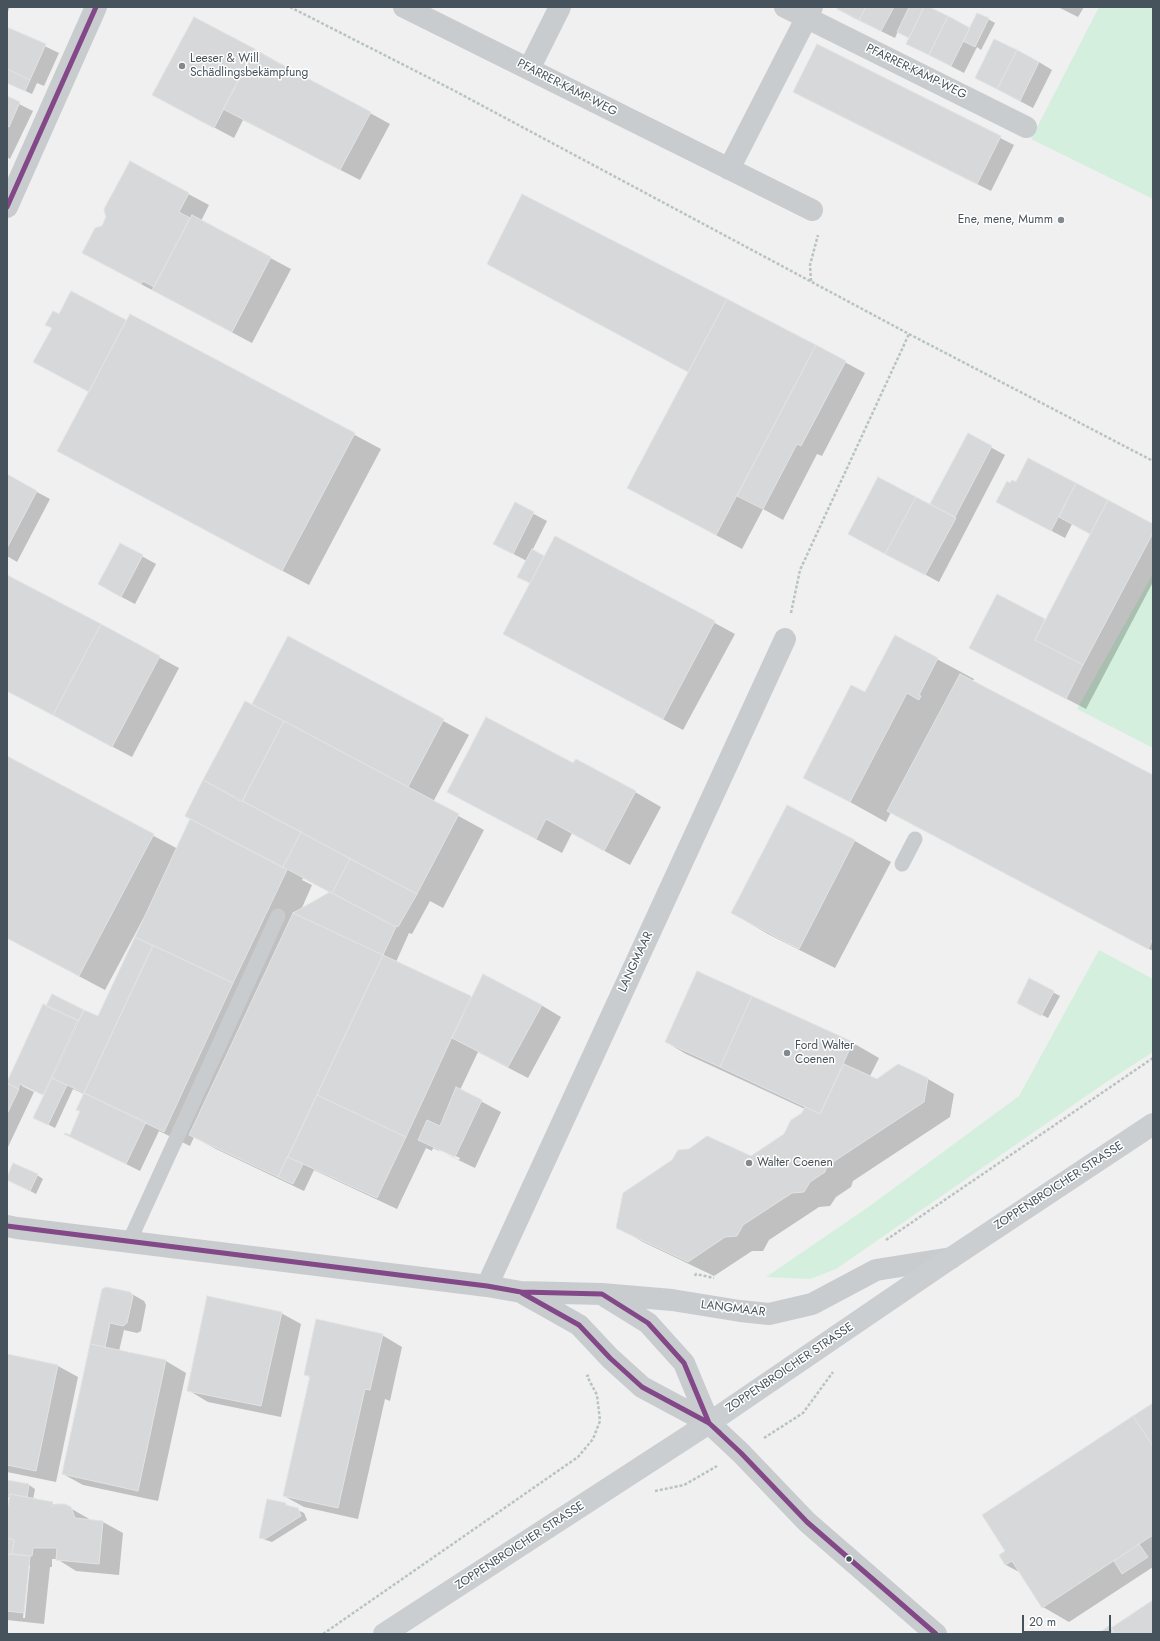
<!DOCTYPE html>
<meta charset="utf-8">
<style>
body{margin:0}
#map{position:relative;width:1160px;height:1641px;overflow:hidden;background:#f0f0f0;font-family:Jost,sans-serif}
canvas{display:block}
.frame{position:absolute;inset:0;border:8px solid #47535c;pointer-events:none}
.scale{position:absolute;left:1022px;top:1615px;width:89px;height:18px;box-sizing:border-box;border:2px solid #47535c;border-top:0;padding-left:5px;font-size:12px;line-height:14px;white-space:nowrap;color:#47535c;-webkit-text-stroke:3px #fff;paint-order:stroke}
</style>
<div id="map">
<canvas width="1160" height="1641"></canvas>
<div class="frame"></div>
<div class="scale">20 m</div>
</div>
<script>
const g = document.querySelector('canvas').getContext('2d');
g.lineJoin = 'round';
function paint(path, color) {
  g.fillStyle = color;
  g.fill(path, 'evenodd');
}
function poly(rows) {
  const path = new Path2D();
  for (const r of rows) {
    path.moveTo(r[0], r[1]);
    for (let i = 2; i < r.length; i += 2) path.lineTo(r[i], r[i + 1]);
  }
  return path;
}
function strokePath(path, color, width, dash) {
  g.strokeStyle = color;
  g.lineWidth = width;
  g.lineCap = dash ? 'butt' : 'round';
  g.setLineDash(dash || []);
  g.stroke(path);
}
function label(font, color, halo, rows, align = 'center') {
  g.font = font + ' Jost,sans-serif';
  g.lineWidth = 3;
  g.setLineDash([]);
  g.textBaseline = 'middle';
  g.strokeStyle = halo;
  g.fillStyle = color;
  for (const [text, x, y, turn = 0] of rows) {
    g.save();
    g.translate(x, y);
    g.rotate((+turn || 0) * Math.PI / 180);
    g.textAlign = isNaN(turn) ? turn : align;
    if (halo) g.strokeText(text, 0, 0);
    g.fillText(text, 0, 0);
    g.restore();
  }
}
paint(poly([
 [1099,7,1153,7,1153,199,1031,139],
 [1153,574,1153,748,1077,709],
 [1099,950,1153,979,1153,1052,1105,1083,836,1269,810,1279,766,1277,867,1208,1019,1096]
]), '#d4efdd');
paint(poly([
 [7,7,10,7,7,14],
 [839,7,927,7,970,29,988,19,995,23,981,50,977,47,964,73,907,43,910,37,898,31,895,38,852,17,838,9],
 [1058,7,1084,7,1078,17],
 [9,29,59,53,44,86,37,83,32,94,7,83,7,34],
 [817,45,1014,145,991,191,794,92],
 [254,49,390,124,360,180,243,120,234,138,174,106],
 [1039,62,1052,70,1033,108,976,78],
 [7,98,33,111,10,159,7,157],
 [130,163,209,205,201,221,291,269,252,343,103,264,102,226],
 [495,268,727,299,865,373,822,456,817,454,783,520,763,509,742,549,654,502,690,372],
 [71,292,127,322,130,315,381,449,309,585,58,451,93,395,59,315],
 [968,435,1005,455,939,582,863,541,930,506],
 [1029,460,1153,525,1153,582,1086,709,990,659,998,595,1046,621,1092,534,1072,524,1065,538,1010,509,1010,484,1017,483],
 [7,476,50,499,17,562,7,556],
 [515,504,547,521,532,551,545,558,556,537,735,634,683,730,504,634,531,583,519,577,527,561,494,544],
 [120,544,156,564,135,604,112,592],
 [7,576,179,668,132,757,7,691],
 [289,637,469,735,433,802,484,830,443,908,430,901,412,934,409,933,396,962,473,998,541,1005,561,1017,528,1078,478,1052,460,1090,501,1112,475,1168,433,1148,432,1151,426,1148,397,1209,314,1170,304,1191,216,1149,194,1137,190,1146,159,1131,140,1171,70,1136,81,1111,84,1094,73,1089,55,1128,41,1121,48,1096,22,1084,22,1086,34,1092,7,1149,7,1084,52,995,99,1018,144,920,143,919,105,990,7,938,7,757,178,849,192,818,261,708],
 [300,832,302,832,281,872,280,871],
 [303,878,331,893,301,910,312,885,302,880],
 [439,1149,460,1158,459,1160,439,1151],
 [896,637,974,679,973,681,1153,776,1153,951,891,812,886,822,805,777,866,693],
 [574,765,635,792,661,807,630,865,572,833,562,853,474,806],
 [788,806,855,841,891,862,835,968,768,934,732,913],
 [1030,980,1060,996,1048,1018,1025,1006],
 [752,997,853,1043,879,1058,870,1076,877,1080,898,1065,928,1079,954,1094,950,1117,853,1181,851,1187,836,1197,830,1206,819,1207,769,1240,763,1251,752,1251,714,1276,643,1242,617,1227,751,1157,785,1135,802,1113,805,1109,686,1054,666,1042],
 [37,1175,43,1179,36,1194,7,1179],
 [130,1293,144,1301,146,1305,141,1331,137,1333,124,1330,119,1351,166,1361,186,1373,158,1501,83,1485,63,1474,91,1344],
 [281,1313,301,1324,281,1417,208,1402,188,1390],
 [382,1335,402,1347,390,1401,385,1399,358,1519,304,1507,284,1496,311,1378,305,1374],
 [7,1355,58,1366,78,1377,56,1482,7,1472],
 [1153,1404,1153,1567,1069,1622,1043,1607,1021,1573,1006,1565,1000,1556,1007,1551],
 [7,1481,29,1485,35,1489,33,1500,70,1508,91,1520,103,1522,123,1533,119,1575,76,1571,57,1559,52,1559,52,1567,50,1567,44,1624,7,1620,7,1518,11,1497,7,1497],
 [28,1565,30,1565,25,1618,23,1618],
 [285,1504,304,1513,307,1520,272,1542,260,1538]
]), '#0003');
const building = poly([
 [838,7,866,7,859,20,837,9,838,7],
 [866,7,894,7,881,31,859,20,866,7],
 [909,7,924,7,909,38,897,32,909,7],
 [924,7,929,7,948,16,929,55,906,44,924,7],
 [977,13,989,18,975,47,963,41,977,13],
 [948,16,970,28,951,66,929,55,948,16],
 [194,17,255,49,214,128,152,95,194,17],
 [9,28,46,44,30,80,7,69,7,31,9,28],
 [994,39,1017,50,997,89,975,78,994,39],
 [817,44,1001,136,977,184,793,92,817,44],
 [254,50,371,112,340,170,223,109,254,50],
 [1017,50,1039,62,1020,101,997,89,1017,50],
 [7,69,30,80,25,91,7,83,7,69],
 [7,96,20,102,9,127,7,126,7,96],
 [130,161,189,193,179,212,190,218,154,287,143,281,141,284,82,253,95,228,102,226,106,217,104,209,130,161],
 [522,194,727,299,688,372,487,264,522,194],
 [192,215,271,257,232,332,152,290,192,215],
 [71,291,126,320,89,392,33,362,52,328,45,325,53,311,59,314,71,291],
 [727,299,816,345,716,535,627,488,727,299],
 [130,314,355,433,282,571,57,451,130,314],
 [816,345,846,361,801,446,797,444,763,509,737,496,816,345],
 [968,433,992,446,955,517,930,504,968,433],
 [1028,458,1076,483,1051,531,996,502,1007,481,1010,483,1012,480,1016,482,1028,458],
 [7,474,37,491,7,548,7,474],
 [878,477,916,497,885,554,848,534,878,477],
 [1076,483,1108,500,1090,534,1059,517,1076,483],
 [916,497,956,518,925,575,885,554,916,497],
 [1108,500,1153,524,1153,533,1083,665,1035,640,1108,500],
 [515,502,534,512,513,554,493,544,515,502],
 [555,536,715,621,663,719,503,634,555,536],
 [120,543,143,555,121,597,98,584,120,543],
 [532,549,544,556,530,583,517,577,532,549],
 [7,575,101,624,53,715,7,691,7,575],
 [997,594,1045,619,1035,640,1083,665,1066,699,969,648,997,594],
 [101,624,160,656,112,747,53,715,101,624],
 [895,635,938,658,919,695,921,696,919,700,907,693,850,802,803,778,851,685,865,692,895,635],
 [288,636,444,719,408,787,252,704,288,636],
 [960,674,1153,775,1153,939,1148,949,887,811,960,674],
 [245,701,284,721,242,802,203,780,245,701],
 [486,717,573,763,576,759,636,791,604,851,546,819,536,839,447,792,486,717],
 [284,721,459,814,417,894,242,801,284,721],
 [7,756,154,834,79,976,7,938,7,756],
 [203,780,301,832,283,867,185,816,203,780],
 [787,805,855,840,799,949,731,913,787,805],
 [190,819,287,870,233,983,135,937,190,819],
 [301,832,350,859,332,893,283,867,301,832],
 [350,859,417,894,398,927,396,926,396,927,332,893,350,859],
 [330,892,396,927,383,955,293,913,330,892],
 [293,913,383,955,278,1177,189,1135,293,913],
 [135,937,153,946,84,1093,52,1078,84,1010,98,1016,135,937],
 [153,945,233,983,164,1132,84,1093,153,945],
 [383,955,471,996,406,1137,317,1095,383,955],
 [697,971,752,996,720,1067,665,1042,697,971],
 [483,974,542,1005,508,1067,452,1038,483,974],
 [1029,978,1054,991,1041,1016,1017,1003,1029,978],
 [52,994,84,1010,78,1021,46,1006,52,994],
 [752,996,853,1042,820,1114,720,1067,752,996],
 [43,1004,78,1020,43,1095,20,1084,18,1089,7,1083,7,1082,43,1004],
 [844,1064,877,1079,898,1064,928,1078,924,1102,827,1166,825,1172,810,1182,804,1192,792,1193,743,1225,737,1236,725,1237,688,1262,616,1228,623,1193,672,1160,678,1150,689,1149,707,1136,751,1156,784,1134,791,1120,802,1113,805,1107,820,1114,844,1064],
 [52,1078,67,1085,48,1125,33,1118,52,1078],
 [7,1083,19,1089,7,1114,7,1083],
 [456,1087,482,1100,455,1157,418,1140,427,1120,440,1126,456,1087],
 [84,1093,146,1122,126,1164,64,1134,65,1133,70,1135,80,1111,76,1110,84,1093],
 [317,1095,406,1137,377,1198,288,1157,317,1095],
 [287,1157,303,1164,293,1184,278,1177,287,1157],
 [13,1163,38,1174,30,1191,7,1180,7,1177,13,1163],
 [106,1287,130,1292,133,1296,127,1323,123,1326,110,1323,105,1347,90,1344,102,1289,106,1287],
 [207,1296,282,1312,261,1406,187,1391,207,1296],
 [316,1319,383,1334,370,1390,365,1389,338,1508,283,1496,310,1376,304,1375,316,1319],
 [90,1344,166,1360,138,1491,62,1474,90,1344],
 [7,1354,58,1365,36,1471,7,1465,7,1354],
 [1153,1403,1153,1446,1133,1416,1153,1403],
 [1133,1416,1153,1446,1153,1535,1042,1608,1012,1561,1005,1565,999,1555,1005,1551,982,1515,1133,1416],
 [7,1480,29,1484,27,1497,10,1494,10,1496,7,1496,7,1480],
 [10,1494,53,1502,52,1507,56,1504,65,1504,71,1507,75,1518,103,1521,99,1564,56,1560,57,1548,33,1548,32,1556,12,1554,14,1540,7,1538,7,1511,10,1494],
 [267,1499,286,1503,285,1505,298,1508,301,1516,265,1539,259,1538,267,1499],
 [7,1538,14,1540,12,1554,7,1554,7,1538],
 [1139,1544,1148,1557,1122,1574,1114,1561,1139,1544],
 [7,1554,30,1556,24,1613,7,1611,7,1554],
 [1153,1600,1153,1634,1115,1634,1111,1628,1153,1600],
 [1110,1625,1115,1634,1098,1634,1110,1625]
]);
paint(building, '#d7d8d9');
strokePath(building, '#e1e2e3', 1);
strokePath(poly([
 [290,7,453,90,909,334,1153,461],
 [811,281,810,265,818,235],
 [791,613,800,570,909,334],
 [886,1240,1153,1058],
 [695,1276,696,1274,714,1278],
 [764,1438,803,1413,833,1372],
 [655,1491,684,1485,717,1466],
 [323,1634,578,1457,593,1439,600,1421,597,1395,587,1376,589,1375]
]), '#b8c4c0', 2.5, [3, 2]);
strokePath(poly([
 [902,864,915,839],
 [129,1242,278,916]
]), '#c9ccce', 15);
strokePath(poly([
 [404,7,812,210],
 [785,7,1026,127],
 [529,69,560,7],
 [729,169,812,7],
 [7,207,96,7],
 [7,1226,17,1228,487,1286,521,1292,602,1294,672,1300,740,1311,769,1314,812,1304,876,1270,951,1258],
 [487,1286,785,639],
 [524,1294,579,1325,610,1358,642,1387,709,1423,741,1453,807,1522,936,1634],
 [606,1297,648,1323,684,1363,709,1423]
]), '#c9ccce', 22);
strokePath(poly([
 [384,1634,709,1423,951,1258,1153,1124]
]), '#cbced0', 22);
strokePath(poly([
 [7,207,96,7],
 [7,1226,487,1286,521,1292,602,1294,648,1323,684,1363,709,1423,741,1453,807,1522,936,1634],
 [522,1293,579,1325,610,1358,642,1387,709,1423,720,1433]
]), '#824888', 5);
for (const [x, y, r, color] of [
 [182,66,4,"#828a90"],
 [1061,220,4,"#828a90"],
 [787,1053,4,"#828a90"],
 [749,1163,4,"#828a90"],
 [849,1559,3.5,"#47535c"]
]) {
  const dot = new Path2D();
  dot.arc(x, y, r, 0, 2 * Math.PI);
  g.fillStyle = color;
  g.fill(dot);
  strokePath(dot, '#fff', 1.5);
}
label('12px', '#47535c', '#fff', [
 ["Leeser & Will",190,59],
 ["Schädlingsbekämpfung",190,73],
 ["Ene, mene, Mumm",1053,220,"right"],
 ["Ford Walter",795,1046],
 ["Coenen",795,1060],
 ["Walter Coenen",757,1163]
], 'left');
label('12px', '#47535c', '#fff', [
 ["PFARRER-KAMP-WEG",916,72,26],
 ["PFARRER-KAMP-WEG",567,88,27],
 ["LANGMAAR",636,962,-65],
 ["ZOPPENBROICHER STRASSE",1059,1186,-33],
 ["LANGMAAR",733,1309,7],
 ["ZOPPENBROICHER STRASSE",790,1368,-34],
 ["ZOPPENBROICHER STRASSE",520,1546,-33]
]);
</script>
